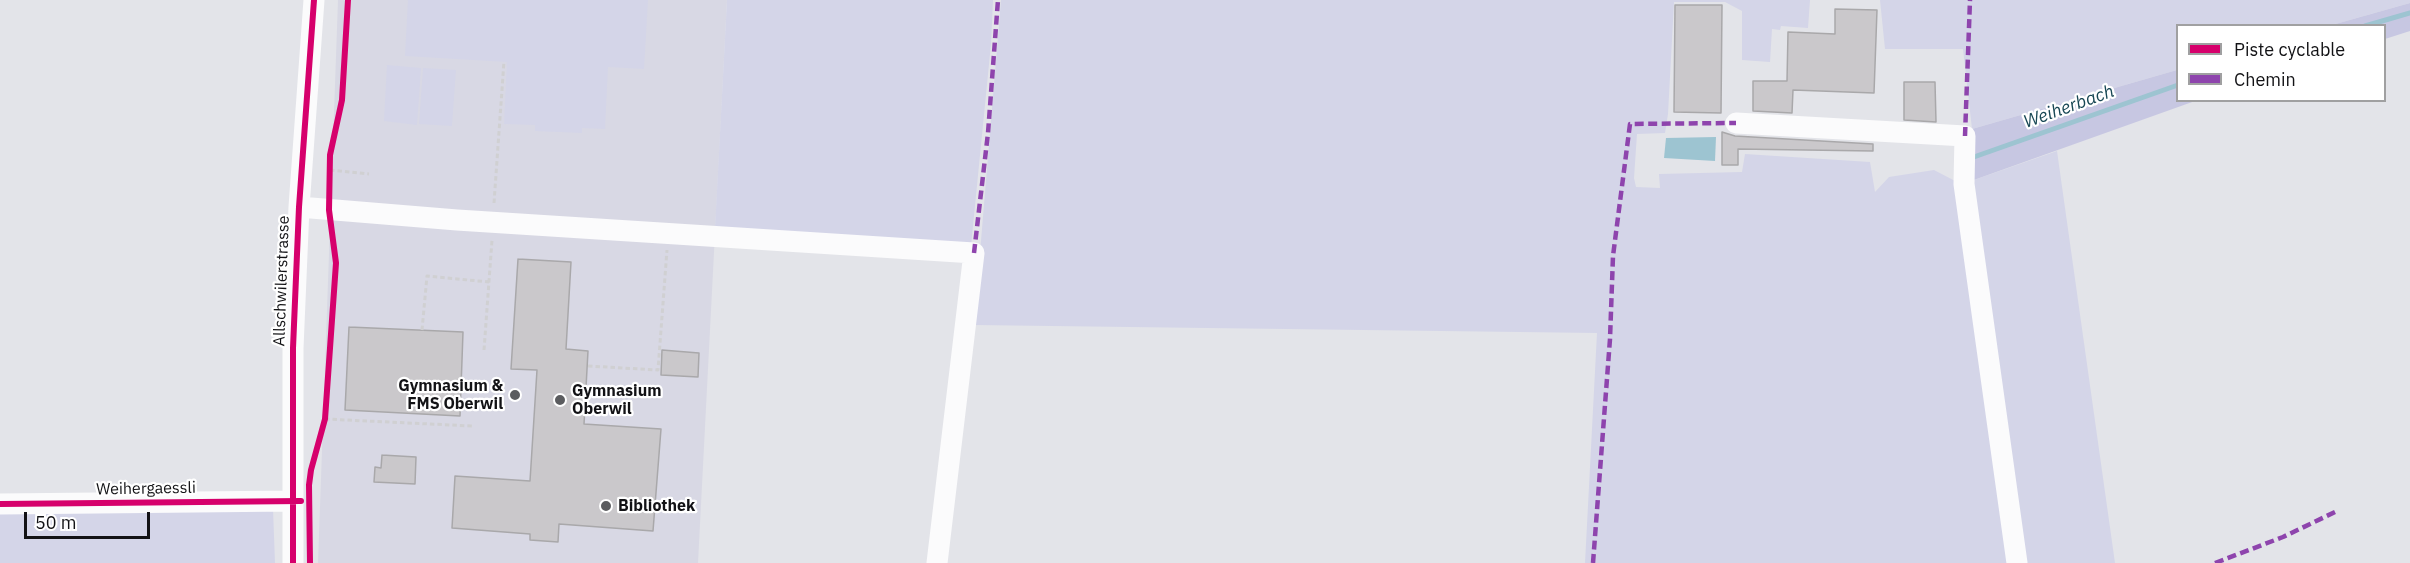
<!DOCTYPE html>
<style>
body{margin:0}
#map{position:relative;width:2410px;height:563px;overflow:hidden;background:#e3e4e9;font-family:"IBM Plex Sans",sans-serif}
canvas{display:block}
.legend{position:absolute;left:2176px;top:24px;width:210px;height:78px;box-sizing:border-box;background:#fff;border:2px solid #a0a0a1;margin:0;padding:8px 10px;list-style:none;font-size:18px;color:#121215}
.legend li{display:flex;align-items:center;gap:12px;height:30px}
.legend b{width:30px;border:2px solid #a0a0a1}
.scale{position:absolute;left:24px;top:512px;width:126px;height:27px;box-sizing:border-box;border:3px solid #121215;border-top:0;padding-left:8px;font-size:18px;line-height:21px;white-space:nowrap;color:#121215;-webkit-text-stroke:4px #fff;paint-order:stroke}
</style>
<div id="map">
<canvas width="2410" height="563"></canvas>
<ul class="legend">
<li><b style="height:8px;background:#d6006c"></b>Piste cyclable</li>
<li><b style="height:8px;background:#8e44ad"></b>Chemin</li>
</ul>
<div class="scale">50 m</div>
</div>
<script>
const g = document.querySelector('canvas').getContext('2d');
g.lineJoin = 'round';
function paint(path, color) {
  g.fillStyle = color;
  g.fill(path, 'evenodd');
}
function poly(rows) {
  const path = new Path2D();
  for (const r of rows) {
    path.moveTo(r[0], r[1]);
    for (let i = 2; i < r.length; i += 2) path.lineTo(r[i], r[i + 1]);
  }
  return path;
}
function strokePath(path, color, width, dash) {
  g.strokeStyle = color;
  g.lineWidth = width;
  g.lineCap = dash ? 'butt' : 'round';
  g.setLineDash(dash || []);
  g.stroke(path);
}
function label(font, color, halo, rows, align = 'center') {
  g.font = font + ' "IBM Plex Sans",sans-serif';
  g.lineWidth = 4.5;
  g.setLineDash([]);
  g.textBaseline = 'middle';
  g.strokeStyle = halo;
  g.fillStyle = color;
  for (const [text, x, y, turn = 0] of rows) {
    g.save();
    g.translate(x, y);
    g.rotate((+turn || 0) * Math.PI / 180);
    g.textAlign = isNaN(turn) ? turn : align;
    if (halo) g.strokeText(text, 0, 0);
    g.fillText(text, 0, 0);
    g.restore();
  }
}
paint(poly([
 [338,0,727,0,698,563,318,563]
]), '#d8d8e4');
paint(poly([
 [408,0,648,0,644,69,608,67,605,129,582,128,582,133,535,131,535,125,504,124,507,62,405,56],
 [727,0,993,0,991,44,971,246,715,228],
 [1001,0,1810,0,1808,28,1781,26,1780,30,1772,29,1770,62,1742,60,1742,11,1725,2,1674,2,1668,114,1665,133,1637,134,1634,178,1636,187,1660,188,1659,174,1742,172,1745,154,1870,162,1875,192,1889,177,1934,170,1959,183,2012,563,1585,563,1597,333,974,325],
 [1880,0,2410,0,2410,3,2332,25,2178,26,2177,70,1972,129,1963,49,1885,49],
 [387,65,421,68,417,125,384,121],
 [423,68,456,70,452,126,419,124],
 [2057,151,2115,563,2024,563,1971,181],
 [273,509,275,563,0,563,0,510]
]), '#d4d5e8');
paint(poly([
 [2410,3,2410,31,2385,39,2384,26,2332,25],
 [2177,70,2178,100,2195,101,1971,181,1972,129]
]), '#c7c7e2');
paint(poly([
 [1716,137,1715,161,1664,158,1666,138]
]), '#9dc4d1');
strokePath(poly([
 [2365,26,2410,13],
 [1971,158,2178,85]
]), '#9dc4d1', 5);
const building = poly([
 [1675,5,1722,5,1721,113,1674,112,1675,5],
 [1835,9,1877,10,1874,93,1793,90,1792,113,1753,111,1753,81,1787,81,1788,32,1835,34,1835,9],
 [1904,82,1935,82,1936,122,1904,120,1904,82],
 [1722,132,1735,136,1873,144,1873,151,1738,149,1738,165,1722,165,1722,132],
 [518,259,571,262,566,349,588,351,584,424,661,429,653,531,559,524,558,542,530,540,530,534,452,528,455,476,530,481,537,370,511,369,518,259],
 [349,327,463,332,460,416,345,410,349,327],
 [662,350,699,353,698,377,661,375,662,350],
 [382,455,416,457,415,484,374,482,375,467,381,468,382,455]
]);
paint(building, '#cac8cb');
strokePath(building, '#a9a8aa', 1.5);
strokePath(poly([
 [330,170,369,174],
 [494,203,504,61],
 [422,330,427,276,489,282],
 [484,350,492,240],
 [588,366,658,370,667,250],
 [325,419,472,426]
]), '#d0d0d2', 3, [4.5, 3]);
strokePath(poly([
 [1736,123,1965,136,1964,184,2017,563],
 [299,207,457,220,974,253,937,563],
 [0,504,292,501],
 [293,563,293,348,299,207,314,0]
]), '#fbfbfc', 21);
strokePath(poly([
 [1965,136,1970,0],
 [974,253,988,133,998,0],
 [1593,563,1610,339,1613,256,1630,124,1736,123],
 [2215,563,2283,537,2335,512]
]), '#8e44ad', 4.5, [9, 4.5]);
strokePath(poly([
 [0,504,301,501],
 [293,563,293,348,299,207,314,0],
 [310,563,309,485,311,470,325,419,336,263,329,210,330,155,342,100,348,0]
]), '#d6006c', 6);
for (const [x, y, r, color] of [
 [515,395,6,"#5b5c5f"],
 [560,400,6,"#5b5c5f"],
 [606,506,6,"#5b5c5f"]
]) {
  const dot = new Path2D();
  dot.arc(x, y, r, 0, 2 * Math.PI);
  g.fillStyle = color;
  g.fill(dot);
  strokePath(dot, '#fff', 2);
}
label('16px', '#121215', '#fff', [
 ["Allschwilerstrasse",282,281,-88],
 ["Weihergaessli",146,489,-1]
]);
label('bold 16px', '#121215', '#fff', [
 ["Gymnasium &",503,386,"right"],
 ["FMS Oberwil",503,404,"right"],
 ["Gymnasium",572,391],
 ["Oberwil",572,409],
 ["Bibliothek",618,506]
], 'left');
label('italic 18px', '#174754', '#fff', [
 ["Weiherbach",2069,107,-20]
]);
</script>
